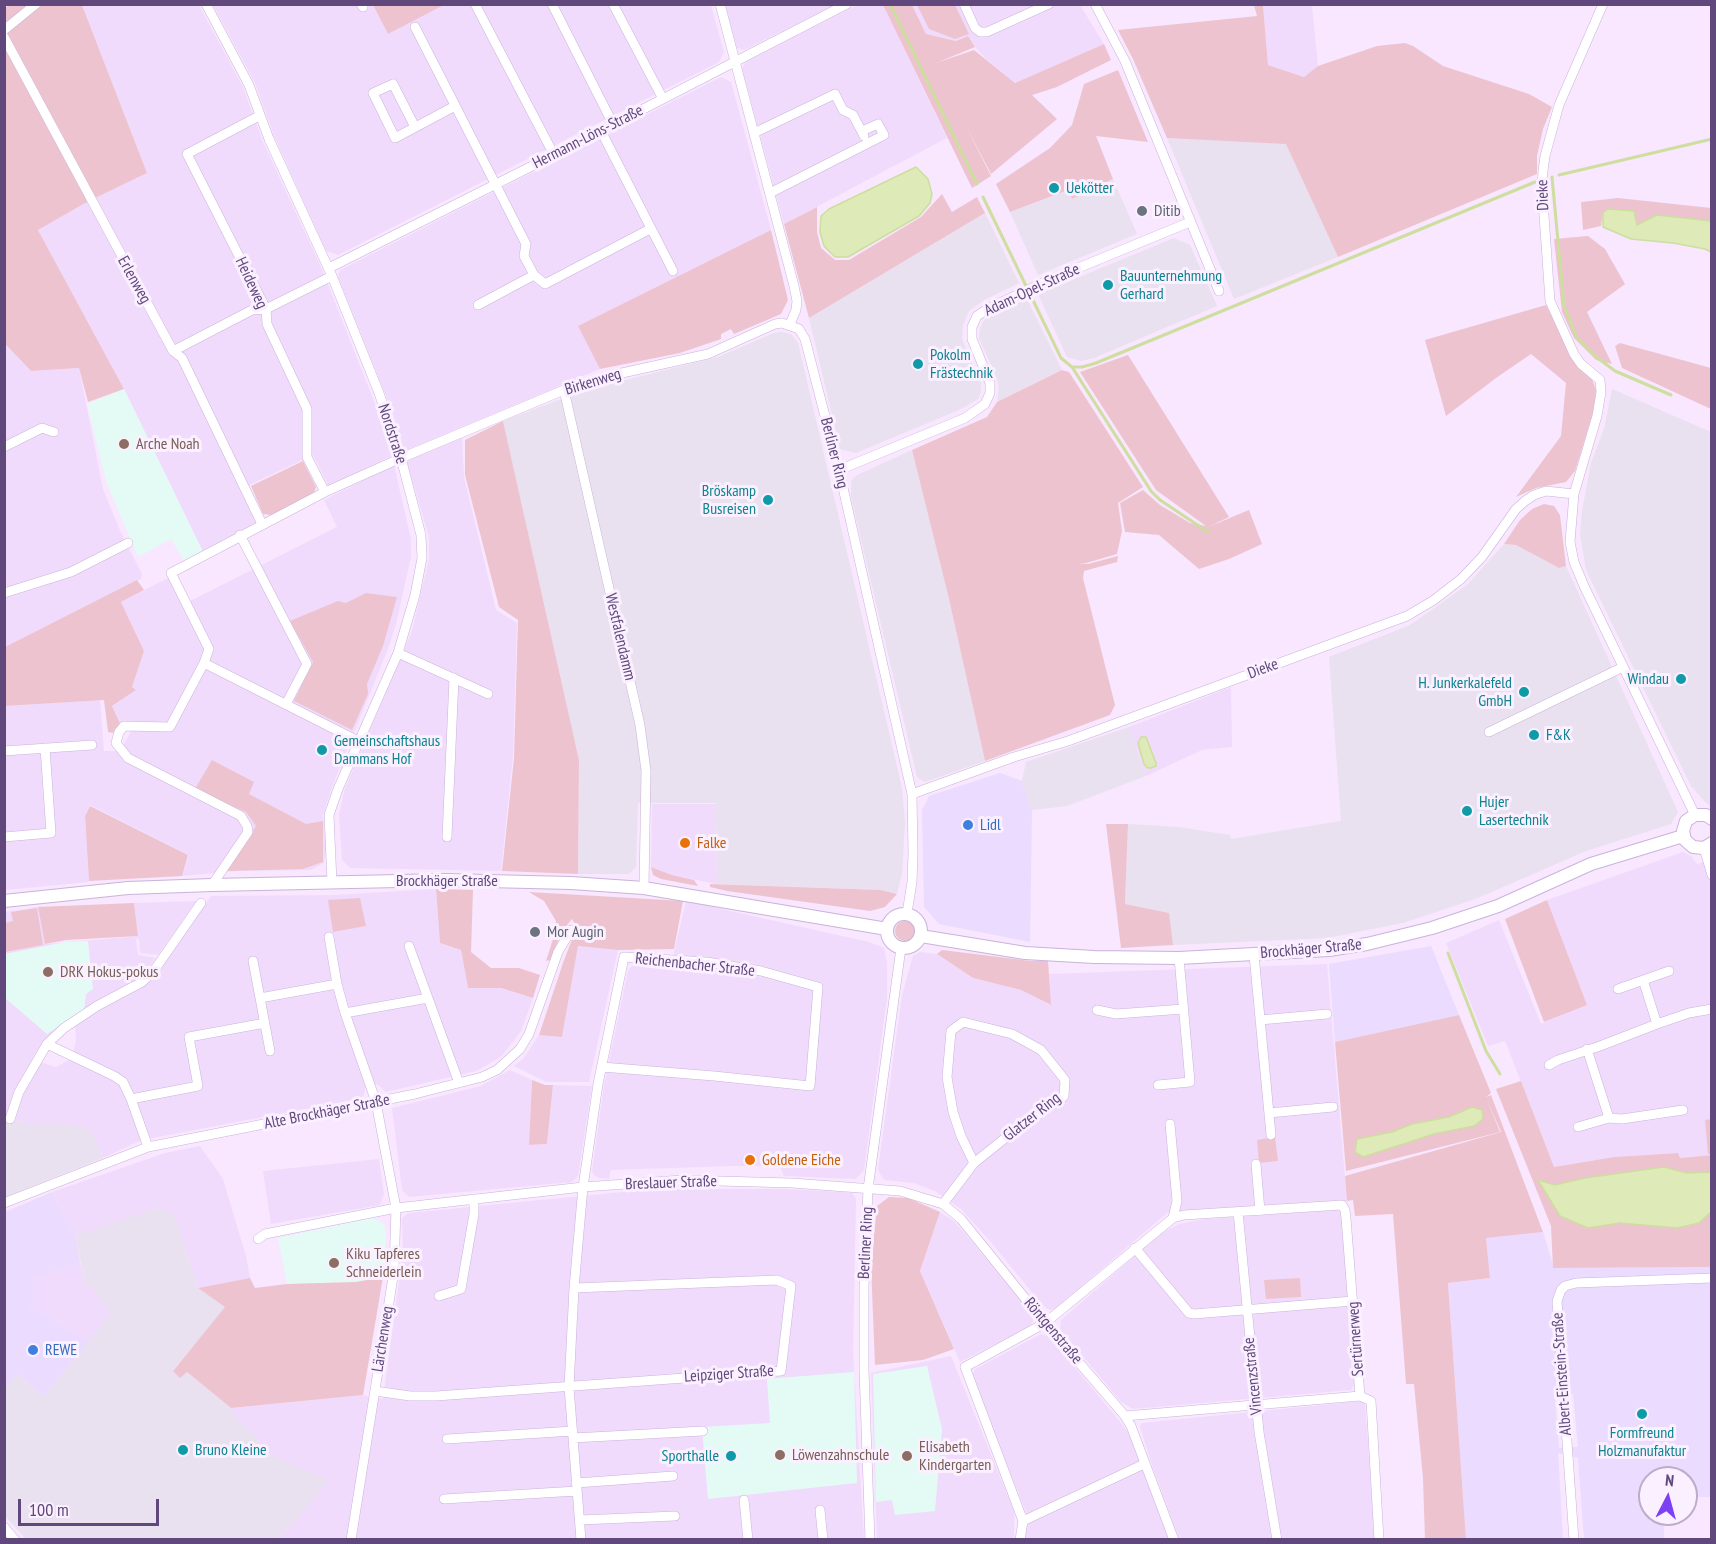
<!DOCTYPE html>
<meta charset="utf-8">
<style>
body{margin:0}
#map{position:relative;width:1716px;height:1544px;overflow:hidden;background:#f8e7fe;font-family:"PT Sans Narrow",sans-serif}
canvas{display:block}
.frame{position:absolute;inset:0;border:6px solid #60487c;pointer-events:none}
.north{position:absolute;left:1638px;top:1466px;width:60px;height:60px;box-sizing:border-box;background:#fbf0ff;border:2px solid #bdadcb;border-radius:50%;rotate:6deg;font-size:16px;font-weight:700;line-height:24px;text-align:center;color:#60487c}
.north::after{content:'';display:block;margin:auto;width:21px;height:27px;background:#7d41f4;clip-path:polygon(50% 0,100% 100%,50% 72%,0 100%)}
.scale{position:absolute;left:18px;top:1499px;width:141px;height:27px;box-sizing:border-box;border:3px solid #60487c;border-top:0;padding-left:8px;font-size:18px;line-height:21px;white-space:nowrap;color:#60487c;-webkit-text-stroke:4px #fbf0ff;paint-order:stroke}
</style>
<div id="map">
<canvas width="1716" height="1544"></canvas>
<div class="frame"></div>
<div class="north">N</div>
<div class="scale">100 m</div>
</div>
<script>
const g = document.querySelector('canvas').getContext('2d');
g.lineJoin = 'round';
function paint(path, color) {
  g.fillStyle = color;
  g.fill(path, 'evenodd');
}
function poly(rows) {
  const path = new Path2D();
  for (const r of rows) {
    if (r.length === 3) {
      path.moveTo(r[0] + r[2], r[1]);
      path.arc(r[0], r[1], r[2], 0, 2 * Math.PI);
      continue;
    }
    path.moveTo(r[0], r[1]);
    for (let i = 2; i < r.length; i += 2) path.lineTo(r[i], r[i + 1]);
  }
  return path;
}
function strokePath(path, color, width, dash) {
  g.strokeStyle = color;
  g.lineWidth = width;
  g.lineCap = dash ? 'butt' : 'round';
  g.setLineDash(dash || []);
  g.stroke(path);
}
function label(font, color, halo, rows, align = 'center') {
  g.font = font + ' "PT Sans Narrow",sans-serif';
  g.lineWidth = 6;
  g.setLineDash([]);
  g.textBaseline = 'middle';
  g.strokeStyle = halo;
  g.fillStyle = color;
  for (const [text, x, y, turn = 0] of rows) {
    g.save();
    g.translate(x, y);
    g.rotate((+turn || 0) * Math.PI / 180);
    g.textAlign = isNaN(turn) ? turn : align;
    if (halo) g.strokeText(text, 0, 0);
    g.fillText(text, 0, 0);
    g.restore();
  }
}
paint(poly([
 [82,5,199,5,243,87,263,142,322,269,379,414,391,456,329,487,313,455,243,488,257,522,203,552,124,389,38,230,87,202,147,173],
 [213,5,373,5,388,34,444,5,711,5,724,52,719,62,338,255,326,251,274,136,255,83],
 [725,5,725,4,835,5,744,50,737,48],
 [857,5,883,5,947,138,784,224,742,68,746,62],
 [912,5,1080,5,1104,44,1015,83,985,58,975,47,968,36,956,41,926,34],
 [1263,5,1312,5,1318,66,1304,77,1268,65],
 [721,77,731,82,771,230,579,326,600,369,404,451,392,411,338,277,340,270],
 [4,344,31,371,79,368,103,489,120,531,142,574,141,579,5,647],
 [462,436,464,477,496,610,517,623,513,756,501,871,350,868,342,860,339,815,344,791,412,631,429,559,429,537,406,459],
 [394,465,411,539,411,557,396,624,388,649,332,787,323,815,326,852,324,863,311,870,237,871,182,876,189,855,90,805,85,816,89,882,5,890,5,706,100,700,104,751,120,751,132,730,132,722,120,722,112,706,136,690,132,687,144,651,121,602,170,577,185,605,192,600,337,527,324,500],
 [1231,687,1232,747,1202,750,1146,776,1129,727],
 [652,804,716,804,717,884,672,875,651,867],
 [1683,852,1691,856,1697,864,1711,859,1711,1155,1679,1158,1678,1153,1614,1157,1554,1167,1505,1041,1488,1046,1446,943,1499,920,1541,1024,1586,1004,1547,900],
 [436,889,440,943,461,950,468,988,501,988,533,998,521,1031,501,1057,476,1071,386,1092,377,1084,366,1086,363,1098,142,1140,103,1158,89,1129,29,1124,12,1119,22,1094,40,1062,56,1067,71,1059,76,1042,75,1025,100,1008,137,990,152,980,211,896,333,895],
 [196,901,158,955,140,953,139,938,136,939,138,955,156,958,140,979,62,1026,46,1038,36,1052,15,1091,5,1119,5,912,38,907,46,944,138,936,134,903],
 [686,901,869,942,884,948,887,963,887,998,864,1170,856,1179,784,1176,780,1166,732,1166,611,1170,609,1179,599,1178,594,1175,592,1171,604,1085,628,970,636,963,671,965],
 [578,946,618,950,589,1082,546,1082,514,1066,523,1059,539,1035,562,1036],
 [920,952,937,954,973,978,1021,990,1050,1005,1049,974,1327,964,1347,1201,1167,1213,1056,1308,1050,1310,1042,1305,991,1242,961,1209,935,1191,914,1183,884,1180,878,1170,902,995,913,956],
 [510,1070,532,1080,529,1145,547,1144,553,1085,592,1086,578,1176,572,1182,409,1197,402,1190,392,1108,481,1086],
 [200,1146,223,1179,246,1256,250,1278,198,1288,174,1215,158,1208,75,1236,52,1192,165,1153],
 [379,1159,384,1194,380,1205,271,1224,263,1171],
 [696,1189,785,1189,845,1192,852,1193,856,1199,853,1354,864,1539,277,1539,292,1525,328,1480,266,1453,256,1437,233,1416,231,1408,363,1395,383,1399,403,1252,402,1218,409,1213,530,1201,643,1190],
 [1337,1210,1342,1212,1355,1383,1351,1390,1133,1409,1121,1402,1060,1329,1061,1320,1160,1234,1179,1224,1204,1219],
 [940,1212,955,1222,967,1236,1032,1314,1033,1321,1029,1327,960,1362,920,1271],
 [80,1262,86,1287,91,1285,111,1314,89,1342,30,1307,35,1296,30,1279],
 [1041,1334,1050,1337,1126,1429,1138,1454,1170,1539,1024,1539,1026,1512,973,1380,973,1374,975,1369],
 [951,1356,1014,1511,1014,1539,877,1539,871,1373],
 [1361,1401,1365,1404,1375,1539,1179,1539,1152,1465,1140,1427,1141,1423]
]), '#f1dbfc');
paint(poly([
 [1000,773,1022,781,1032,810,1030,942,939,924,924,907,922,810,929,796],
 [1431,946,1459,1015,1335,1042,1329,964],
 [52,1192,75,1236,80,1262,31,1279,35,1296,30,1307,89,1342,43,1397,17,1374,5,1388,5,1212],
 [1543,1232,1554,1268,1711,1267,1711,1497,1686,1497,1686,1478,1650,1478,1650,1514,1664,1514,1664,1539,1584,1539,1578,1458,1558,1453,1563,1539,1466,1539,1448,1283,1490,1278,1486,1238],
 [1573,1394,1578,1447,1559,1448,1555,1397]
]), '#eadbff');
paint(poly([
 [1167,138,1286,143,1338,257,1234,299],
 [1113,179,1137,234,1038,275,1010,212,1068,190,1072,199],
 [985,213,1019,283,984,300,969,311,963,325,962,339,981,384,981,392,978,399,961,409,856,453,840,449,809,318],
 [1174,238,1190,245,1217,306,1094,358,1081,361,1067,357,1038,294],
 [1027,299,1062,370,997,402,999,386,995,374,979,338,980,329,984,320],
 [782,332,791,334,798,343,902,788,905,823,902,874,897,894,881,890,717,884,716,803,638,803,636,867,629,874,578,874,579,760,503,421,585,390,718,357,774,333],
 [1612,389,1711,432,1711,806,1705,802,1691,786,1586,570,1580,534,1582,511,1591,463,1604,429],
 [912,450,949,599,985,761,925,782,917,777,851,497,851,481,857,475],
 [1504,544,1516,545,1559,568,1566,566,1678,812,1671,824,1586,851,1478,898,1403,923,1327,938,1173,945,1168,913,1125,904,1128,824,1178,827,1230,835,1231,839,1341,821,1329,657,1410,625,1467,585],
 [1129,727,1146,776,1067,806,1032,810,1022,781,1026,762],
 [5,1119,12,1119,29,1124,64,1123,89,1129,103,1158,5,1197],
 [158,1208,174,1215,198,1288,226,1307,173,1370,187,1372,231,1408,233,1416,256,1437,266,1453,328,1480,292,1525,277,1539,26,1539,5,1516,4,1388,17,1374,43,1397,111,1314,91,1285,86,1287,75,1236]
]), '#e9e1ef');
paint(poly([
 [124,389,203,552,185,562,171,539,138,557,107,484,87,404],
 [88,941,93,989,86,994,84,1010,47,1034,5,998,5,954,65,942],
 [372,1218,380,1221,385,1226,386,1235,383,1277,356,1282,287,1284,278,1238],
 [927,1366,942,1429,935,1511,895,1515,892,1500,876,1502,873,1374],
 [854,1372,857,1483,708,1499,702,1427,770,1423,767,1379]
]), '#e4fbf5');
paint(poly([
 [9,5,82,5,147,173,87,202,38,230,124,389,88,402,79,368,31,371,5,344,5,8],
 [373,5,444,5,388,34],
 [883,5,912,5,926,34,956,41,968,36,975,47,936,63,974,50,1015,83,1104,44,1111,60,1057,87,1032,95,1057,119,991,174,965,124,991,176,972,188],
 [917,5,955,5,969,34,955,39,929,29],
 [1254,5,1263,5,1268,65,1304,77,1318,66,1377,46,1405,43,1413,46,1443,66,1529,94,1552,107,1543,129,1537,156,1537,174,1338,257,1286,144,1167,138,1133,59,1118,30,1257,16],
 [1118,70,1148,142,1096,136,1113,179,1072,199,1068,190,1010,212,996,184,1050,148,1072,125,1084,84],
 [942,194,952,212,977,197,985,213,809,318,784,224,817,207,817,232,821,248,835,260,849,260,921,217],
 [1618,198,1711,208,1711,221,1657,215,1637,225,1603,213,1601,226,1583,230,1581,202],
 [771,230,788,300,781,314,734,334,731,329,721,334,721,339,680,353,600,369,578,326],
 [1588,236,1605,249,1625,284,1587,312,1612,364,1596,360,1574,338,1562,312,1554,239],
 [1546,305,1575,362,1592,379,1596,390,1595,406,1575,471,1566,482,1536,488,1516,497,1561,436,1566,383,1531,354,1496,378,1446,416,1425,340],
 [1620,343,1711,368,1711,409,1622,368,1615,346],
 [1128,355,1229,517,1208,527,1249,510,1262,544,1229,559,1199,569,1159,535,1125,532,1120,503,1143,490,1160,505,1190,523,1206,526,1156,490,1080,372],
 [1062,370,1069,372,1143,487,1118,503,1122,531,1117,554,1086,563,1078,563,1088,564,1118,556,1117,562,1084,571,1083,578,1115,705,1110,715,985,761,949,599,912,450,987,417,997,402],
 [503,421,579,760,578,874,502,871,514,758,518,620,499,607,465,475,465,440],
 [303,461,316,487,313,495,271,515,263,514,251,486],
 [1544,504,1554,506,1560,515,1566,566,1559,568,1516,545,1504,544,1520,520,1532,509],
 [137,580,144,590,121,602,144,651,132,687,136,690,112,706,120,723,113,733,108,732,104,700,5,706,5,647],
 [366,593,397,597,383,646,367,684,368,694,352,730,294,701,313,662,290,621,338,601,346,603],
 [212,760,254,782,249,794,306,824,323,821,323,862,303,869,227,871,256,826,246,812,195,789],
 [90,806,188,855,182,876,89,881,85,816],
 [1106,824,1128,824,1125,904,1169,913,1173,945,1121,948],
 [651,867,672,875,694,880,698,886,661,879,653,875],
 [710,884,881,890,897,894,885,907,870,911,727,891,710,887],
 [436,889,473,890,471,952,491,968,519,968,540,975,533,998,501,988,468,988,461,950,440,943],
 [529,892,683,901,674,949,618,950,578,946,562,1037,539,1035,564,960,577,927,572,919,562,931,550,960,546,961,554,936,556,921,544,901],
 [360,898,366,926,333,932,328,900],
 [1547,900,1587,1005,1544,1022,1505,919],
 [134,903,138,936,66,940,45,944,38,907],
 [37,908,43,945,5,952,5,923,13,921,11,912],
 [905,931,10],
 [942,950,1031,961,1048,961,1051,1005,1021,990,973,978,937,954],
 [1459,1015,1491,1093,1486,1097,1491,1095,1543,1232,1486,1238,1490,1278,1448,1283,1466,1539,1425,1539,1423,1478,1414,1384,1406,1384,1393,1214,1355,1216,1353,1200,1347,1201,1345,1176,1501,1132,1487,1100,1500,1132,1346,1171,1335,1042],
 [1472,1107,1474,1126,1434,1134,1358,1139,1392,1132,1412,1124,1449,1117],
 [532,1080,545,1085,553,1085,547,1144,529,1145],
 [1521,1081,1554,1167,1614,1157,1678,1153,1680,1158,1711,1155,1711,1172,1687,1173,1664,1167,1585,1178,1555,1185,1539,1180,1588,1228,1620,1223,1677,1228,1699,1223,1711,1212,1711,1267,1553,1268,1551,1226,1496,1089],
 [1711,1119,1711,1154,1708,1154,1705,1120],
 [1275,1137,1278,1161,1259,1163,1257,1140],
 [889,1197,908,1198,940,1212,920,1271,954,1349,923,1360,875,1365,871,1265,877,1206],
 [383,1277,363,1395,231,1408,187,1372,180,1378,173,1371,225,1307,198,1288,250,1278,255,1288,287,1284,356,1282],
 [1300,1278,1301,1297,1266,1299,1264,1280]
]), '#eec3d0');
const water = poly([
 [916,167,928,179,932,194,930,203,919,216,848,257,835,257,824,246,820,232,821,216,829,209,916,167],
 [1608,209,1634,211,1637,225,1657,215,1711,221,1711,252,1705,249,1673,243,1631,239,1603,227,1603,213,1608,209],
 [1141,737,1146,737,1156,763,1156,766,1151,768,1148,768,1144,764,1138,743,1141,737],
 [1472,1107,1482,1110,1483,1119,1474,1126,1434,1134,1363,1157,1355,1152,1357,1139,1392,1132,1412,1124,1449,1117,1472,1107],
 [1664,1167,1687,1173,1711,1172,1711,1212,1699,1223,1677,1228,1620,1223,1588,1228,1560,1216,1538,1180,1555,1185,1585,1178,1664,1167]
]);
paint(water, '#deebb9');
strokePath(water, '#cdde9e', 1.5);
strokePath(poly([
 [890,4,977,184],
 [1559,175,1712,139],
 [1552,177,1564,306,1577,338,1595,356,1615,371,1671,395],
 [983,197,1061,358,1072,367,1082,367,1096,363,1535,182],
 [1072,367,1151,491,1160,500,1208,532],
 [1448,953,1486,1051,1500,1074]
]), '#cdde9e', 3);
const minor = poly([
 [206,4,249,85,269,139,332,276,379,393,401,458,421,535,422,558,415,595,398,653,338,789,329,815,332,882],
 [361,4,363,7],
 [475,4,554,155],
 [552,4,613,124],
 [613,4,663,99],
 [720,4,794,286,797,301,796,310,790,324],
 [964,4,975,28,980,32,987,32,1049,4],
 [1095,4,1125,61,1219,291],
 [1603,4,1559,105,1545,156,1543,171,1542,187,1550,301,1574,354,1581,364,1600,380,1601,392,1597,416,1574,494,1570,542,1574,562,1584,586,1695,815],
 [415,27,526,244,524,256,534,275,545,284,650,229],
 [4,30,36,4],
 [4,37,173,351,182,358,262,524],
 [259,116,187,154,266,309,267,324,307,409,307,457,325,492],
 [415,127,393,84,373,93,395,138,455,106],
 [601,131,673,271],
 [754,133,835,94,843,110,853,115,864,136],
 [770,193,884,135,878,124,862,131],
 [329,268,554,155,847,4],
 [478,305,534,275],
 [173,351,252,310,266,309,332,276],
 [564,390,640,725,646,771,644,888],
 [4,447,42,428,54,432],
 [839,470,965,418,985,404,990,393,990,383,972,339,972,327,977,316,989,308,1049,280,1190,222],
 [240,535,307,664,286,704],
 [4,593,71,572,128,543],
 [398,653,488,694],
 [204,663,358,741],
 [1489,732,1623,667],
 [4,751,92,745],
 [912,794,1014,757,1068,741,1407,616,1434,600,1461,579,1482,557,1516,509,1525,501,1534,495,1546,491,1574,494],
 [4,837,51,833,45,748],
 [447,837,454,678],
 [1704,848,1712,875],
 [212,885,248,832,247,826,241,816,128,758,116,743,119,732,124,726,170,727,204,663,209,649,171,573,325,492,401,458,564,390,622,373,708,354,775,324,782,323,799,329,805,339,839,470,912,794,913,853,912,882,907,913],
 [329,937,337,984,345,1013,376,1102,396,1208,394,1271,351,1540],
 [409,946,459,1083],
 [1254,955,1271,1135],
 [253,961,270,1051],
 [1643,980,1657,1024],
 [1618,989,1669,971],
 [260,998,337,984],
 [1097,1010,1116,1014,1183,1009],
 [345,1013,428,998],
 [1260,1020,1327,1014],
 [47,1044,114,1076,123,1082,131,1099,148,1147],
 [1587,1049,1609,1118],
 [1549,1065,1558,1060,1600,1046,1657,1024,1689,1013,1712,1009],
 [1158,1085,1190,1082,1179,958],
 [131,1099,198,1086,189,1037,265,1023],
 [1269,1113,1333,1107],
 [10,1119,19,1092,47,1044,64,1028,97,1006,142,982,153,972,201,903],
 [1578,1127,1609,1118,1622,1119,1683,1110],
 [1256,1164,1260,1211],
 [4,1203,148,1147,415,1094,482,1077,497,1070,520,1049,529,1034,558,952,571,930],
 [943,1204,974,1163,1004,1139,1064,1096,1065,1080,1041,1050,1012,1034,963,1022,951,1031,947,1077,953,1112,961,1136,974,1163],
 [1238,1212,1259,1432,1277,1540],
 [1173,1218,1184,1215,1342,1205,1345,1210,1346,1218,1360,1396],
 [258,1239,265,1234,396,1208,583,1187,683,1180,792,1183,900,1191,943,1204,961,1219,1045,1323,1125,1416,1131,1426,1174,1540],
 [1135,1248,1189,1313,1194,1314,1353,1301],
 [439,1296,461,1289,474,1214,474,1199],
 [375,1391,410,1396,436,1396,781,1371,791,1286,777,1280,574,1288],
 [1360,1396,1371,1401,1379,1540],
 [1125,1416,1360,1396],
 [573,1438,703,1431],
 [447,1439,573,1431],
 [576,1483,673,1476],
 [444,1499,577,1491],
 [744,1500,748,1540],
 [820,1510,823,1540],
 [580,1520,675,1516],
 [1023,1521,1144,1464],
 [4,1527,15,1540],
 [581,1540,569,1387,574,1288,583,1187,598,1084,624,957,706,962,761,971,818,987,810,1086,714,1076,602,1067],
 [870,1540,864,1370,864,1287,868,1189,901,948],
 [1020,1540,1023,1521,965,1367,1045,1323,1173,1218,1177,1201,1170,1124],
 [1574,1540,1557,1301,1561,1290,1565,1286,1576,1283,1712,1278]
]);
const tertiary = poly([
 [1712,819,1706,815,1695,815,1686,821,1683,831,1685,840,1693,847,1704,848,1712,843],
 [4,901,128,888,212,885,445,880,571,883,644,888,887,929],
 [904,931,17],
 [921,936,1025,953,1094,957,1179,958,1329,950,1367,944,1432,928,1498,906,1591,864,1683,836]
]);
strokePath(minor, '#c9b3da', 10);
strokePath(tertiary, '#c9b3da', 14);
strokePath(minor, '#fff', 9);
strokePath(tertiary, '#fff', 12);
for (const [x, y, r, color] of [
 [1054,188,6,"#0f9aa8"],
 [1142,211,6,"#6b7280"],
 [1108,285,6,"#0f9aa8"],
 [918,364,6,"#0f9aa8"],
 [124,444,6,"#8d6e63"],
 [768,500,6,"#0f9aa8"],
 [1681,679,6,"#0f9aa8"],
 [1524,692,6,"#0f9aa8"],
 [1534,735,6,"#0f9aa8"],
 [322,750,6,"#0f9aa8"],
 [1467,811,6,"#0f9aa8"],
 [968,825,6,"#3f7fe0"],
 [685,843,6,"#e8710a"],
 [535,932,6,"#6b7280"],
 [48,972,6,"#8d6e63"],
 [750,1160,6,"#e8710a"],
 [334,1263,6,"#8d6e63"],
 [33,1350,6,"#3f7fe0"],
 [1642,1414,6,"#0f9aa8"],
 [183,1450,6,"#0f9aa8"],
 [780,1455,6,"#8d6e63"],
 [731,1456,6,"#0f9aa8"],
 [907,1456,6,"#8d6e63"]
]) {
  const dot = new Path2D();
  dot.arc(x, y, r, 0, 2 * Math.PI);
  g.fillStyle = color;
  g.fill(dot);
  strokePath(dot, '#fbf0ff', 2);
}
label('16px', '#60487c', '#fbf0ff', [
 ["Hermann-Löns-Straße",588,137,-27],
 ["Dieke",1543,195,-92],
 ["Erlenweg",134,280,61],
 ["Heideweg",251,283,65],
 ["Adam-Opel-Straße",1032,290,-25],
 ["Birkenweg",593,382,-17],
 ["Nordstraße",392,434,72],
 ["Berliner Ring",834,453,76],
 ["Westfalendamm",620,637,77],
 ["Dieke",1263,669,-20],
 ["Brockhäger Straße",447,881],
 ["Brockhäger Straße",1311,949,-5],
 ["Reichenbacher Straße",695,965,6],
 ["Alte Brockhäger Straße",327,1112,-11],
 ["Glatzer Ring",1032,1117,-38],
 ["Breslauer Straße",671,1183,-2],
 ["Berliner Ring",866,1243,-87],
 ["Röntgenstraße",1053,1331,50],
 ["Lärchenweg",383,1339,-81],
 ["Sertürnerweg",1356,1339,-94],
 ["Leipziger Straße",729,1374,-4],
 ["Albert-Einstein-Straße",1562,1374,-94],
 ["Vincenzstraße",1253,1376,-96]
]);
label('16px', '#0d838f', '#fbf0ff', [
 ["Uekötter",1066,188],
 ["Bauunternehmung",1120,276],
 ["Gerhard",1120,294],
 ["Pokolm",930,355],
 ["Frästechnik",930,373],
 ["Bröskamp",756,491,"right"],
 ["Busreisen",756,509,"right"],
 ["Windau",1669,679,"right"],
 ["H. Junkerkalefeld",1512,683,"right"],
 ["GmbH",1512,701,"right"],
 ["F&K",1546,735],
 ["Gemeinschaftshaus",334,741],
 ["Dammans Hof",334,759],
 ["Hujer",1479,802],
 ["Lasertechnik",1479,820],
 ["Formfreund",1642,1433,"center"],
 ["Holzmanufaktur",1642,1451,"center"],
 ["Bruno Kleine",195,1450],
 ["Sporthalle",719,1456,"right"]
], 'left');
label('16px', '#5b616d', '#fbf0ff', [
 ["Ditib",1154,211],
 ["Mor Augin",547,932]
], 'left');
label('16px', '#785e54', '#fbf0ff', [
 ["Arche Noah",136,444],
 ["DRK Hokus-pokus",60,972],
 ["Kiku Tapferes",346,1254],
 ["Schneiderlein",346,1272],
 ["Elisabeth",919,1447],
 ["Kindergarten",919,1465],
 ["Löwenzahnschule",792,1455]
], 'left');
label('16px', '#366cbe', '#fbf0ff', [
 ["Lidl",980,825],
 ["REWE",45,1350]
], 'left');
label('16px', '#c56008', '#fbf0ff', [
 ["Falke",697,843],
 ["Goldene Eiche",762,1160]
], 'left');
</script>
